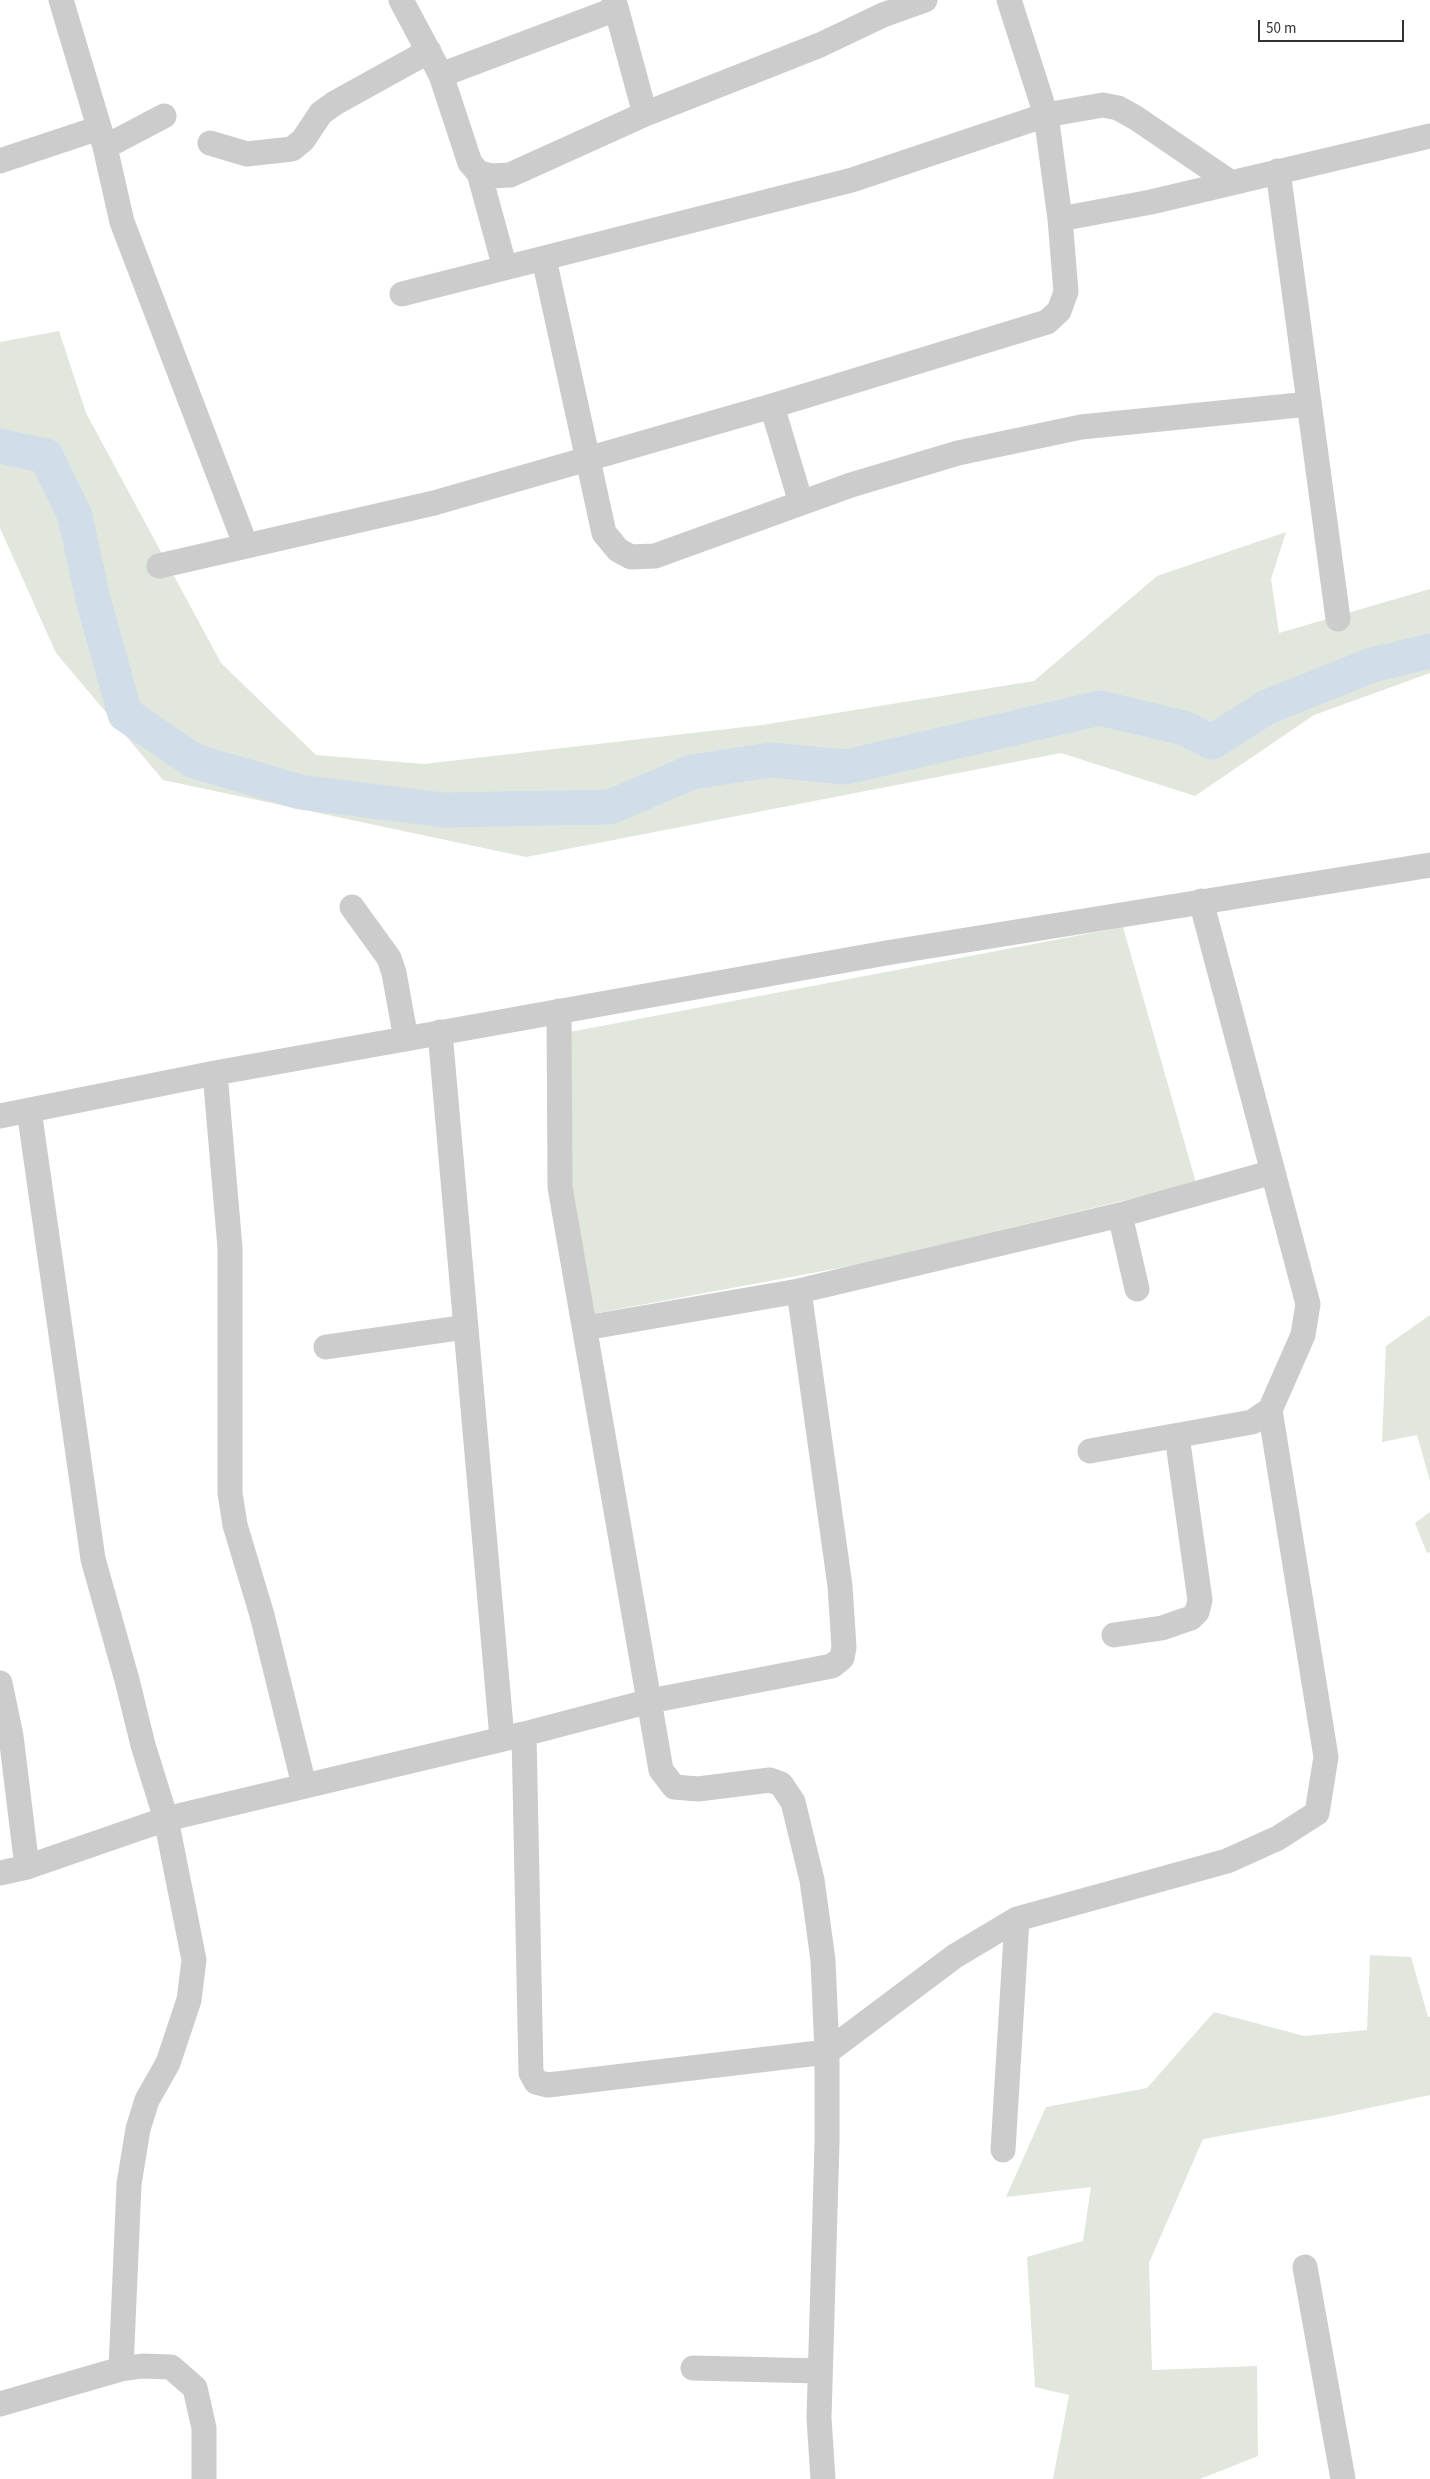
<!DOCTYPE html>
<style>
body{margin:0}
#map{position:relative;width:1430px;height:2479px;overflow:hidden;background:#fff;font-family:"Source Sans 3",sans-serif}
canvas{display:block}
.scale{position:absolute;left:1258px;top:20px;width:146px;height:22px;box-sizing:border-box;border:2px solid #323232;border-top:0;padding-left:6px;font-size:15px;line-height:18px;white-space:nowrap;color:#323232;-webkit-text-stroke:4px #fff;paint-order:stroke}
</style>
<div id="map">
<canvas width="1430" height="2479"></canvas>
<div class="scale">50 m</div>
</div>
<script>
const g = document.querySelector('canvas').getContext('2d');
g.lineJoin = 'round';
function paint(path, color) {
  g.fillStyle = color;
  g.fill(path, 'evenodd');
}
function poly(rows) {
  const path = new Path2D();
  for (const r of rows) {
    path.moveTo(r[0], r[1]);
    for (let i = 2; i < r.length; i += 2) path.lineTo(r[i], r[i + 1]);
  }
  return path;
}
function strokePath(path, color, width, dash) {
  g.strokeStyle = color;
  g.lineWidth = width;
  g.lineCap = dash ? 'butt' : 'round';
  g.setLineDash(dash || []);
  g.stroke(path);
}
paint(poly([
 [59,331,86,413,221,663,316,755,424,764,762,725,1034,681,1157,576,1286,532,1271,579,1279,633,1430,589,1430,673,1314,715,1195,796,1061,753,526,857,163,780,56,653,0,528,0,342],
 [1123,927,1196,1183,861,1264,592,1314,569,1187,570,1032],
 [1430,1315,1430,1481,1417,1435,1382,1442,1386,1346],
 [1430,1512,1430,1552,1427,1553,1415,1523],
 [1370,1955,1411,1957,1428,2017,1430,2017,1430,2095,1326,2117,1203,2139,1149,2263,1152,2370,1257,2366,1258,2456,1200,2479,1053,2479,1069,2395,1035,2387,1027,2257,1083,2241,1091,2187,1006,2197,1046,2107,1147,2088,1214,2012,1304,2036,1367,2030]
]), '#e1e7dc');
strokePath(poly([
 [0,446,46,456,75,516,93,599,125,714,194,761,300,792,443,810,610,807,692,772,770,760,846,767,1100,708,1184,728,1212,742,1267,707,1372,665,1430,651]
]), '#d1dee9', 35);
strokePath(poly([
 [61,0,105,147,122,222,246,546],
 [401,0,441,75,470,163,479,173,491,176,510,175,645,114,820,45,883,15,925,0],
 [614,0,645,114],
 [441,75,616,9],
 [210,143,247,154,292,149,303,140,321,113,335,103,429,51],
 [105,147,164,116],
 [0,161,99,128],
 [1278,171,1338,619],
 [479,173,505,268],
 [1060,219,1151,202,1430,136],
 [544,259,604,533,618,550,631,557,655,556,851,485,958,453,1081,427,1309,404],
 [402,294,852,180,1046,115,1103,105,1118,108,1136,118,1230,182],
 [772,406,801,503],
 [159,566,434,503,772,406,1047,322,1059,311,1066,292,1060,219,1046,115,1009,0],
 [352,907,389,958,394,973,406,1039],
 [559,1011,560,1187,661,1770,674,1787,698,1789,770,1780,781,1784,793,1802,812,1880,823,1960,827,2052,827,2143,819,2418,823,2479],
 [440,1032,502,1738],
 [215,1073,230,1248,230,1493,235,1525,262,1615,304,1785],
 [29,1110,93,1559,127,1680,143,1745,166,1819,194,1960,189,2000,168,2063,147,2100,138,2129,129,2184,121,2369],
 [0,1116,215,1073,886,953,1430,865],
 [1120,1215,1137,1289],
 [585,1328,799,1291,1120,1215,1273,1172],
 [326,1347,466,1327],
 [1090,1451,1252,1422,1270,1410],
 [1114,1635,1162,1628,1191,1618,1197,1612,1200,1600,1177,1436],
 [0,1683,11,1736,27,1867],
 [524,1734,531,2073,536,2082,548,2085,827,2052,955,1956,1017,1919,1227,1861,1278,1838,1317,1813,1326,1757,1270,1410,1303,1335,1308,1304,1201,901],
 [0,1873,27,1867,166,1819,524,1734,650,1701,832,1666,842,1658,844,1647,840,1586,799,1291],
 [1003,2150,1017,1919],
 [1305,2267,1343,2479],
 [693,2368,820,2371],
 [0,2404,121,2369,142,2366,171,2367,195,2388,204,2428,204,2479]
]), '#ccc', 25);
</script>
